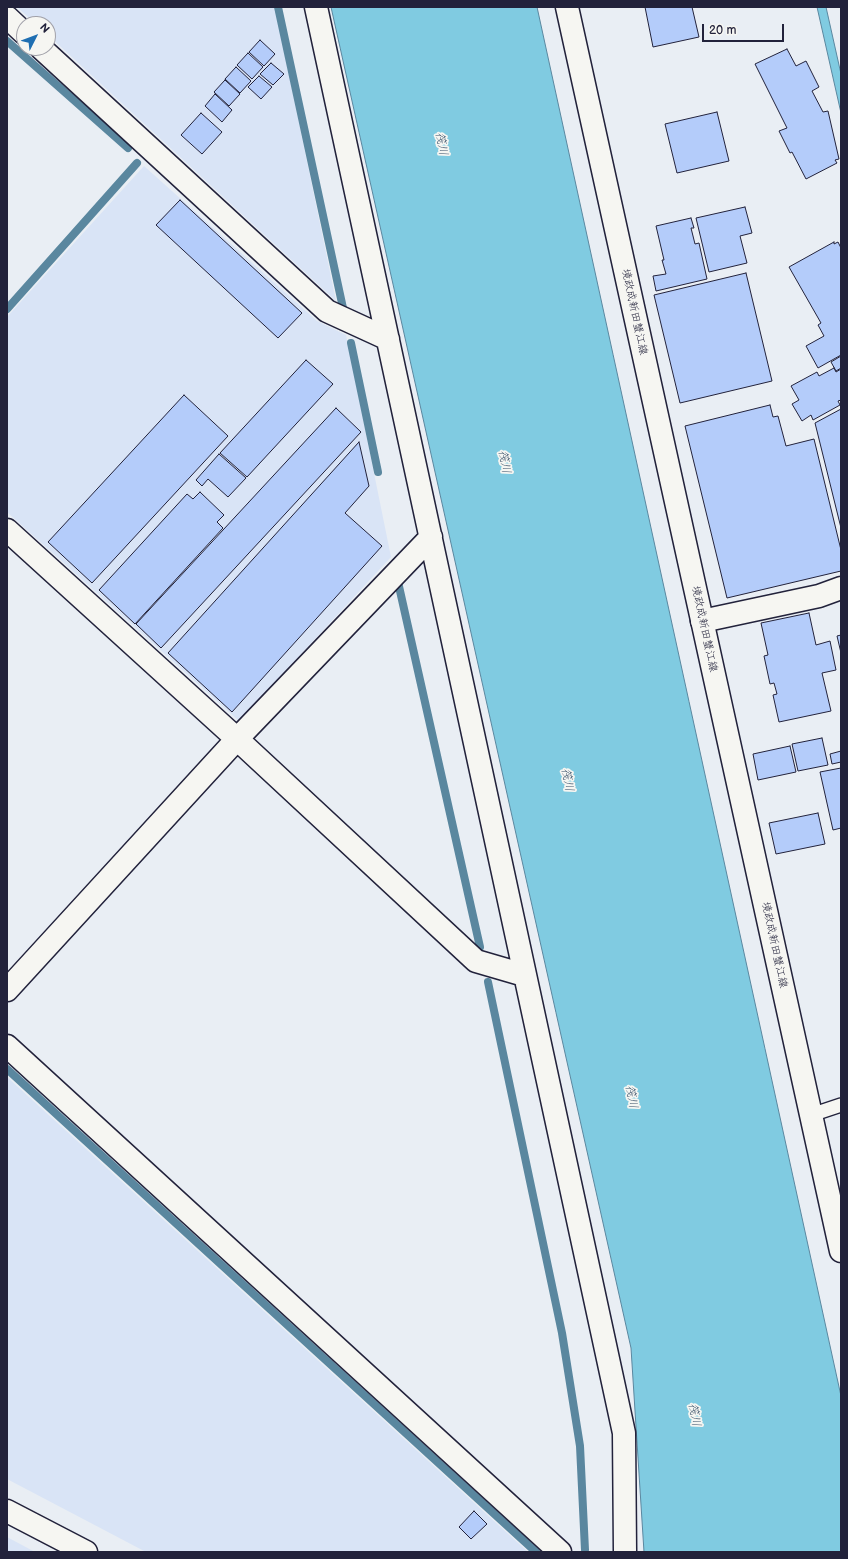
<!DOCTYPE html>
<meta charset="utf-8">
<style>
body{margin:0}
#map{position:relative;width:848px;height:1559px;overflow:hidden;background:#e9eef4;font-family:"Balsamiq Sans",sans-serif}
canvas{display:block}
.frame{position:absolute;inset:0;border:8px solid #22223b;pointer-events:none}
.north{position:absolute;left:16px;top:16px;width:40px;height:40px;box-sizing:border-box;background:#f6f6f2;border:1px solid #a1a1a9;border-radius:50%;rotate:48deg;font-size:11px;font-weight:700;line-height:16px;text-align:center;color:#22223b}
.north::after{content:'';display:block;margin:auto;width:14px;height:18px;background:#1f6fb2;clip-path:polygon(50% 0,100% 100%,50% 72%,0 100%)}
.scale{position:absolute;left:702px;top:24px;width:82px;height:18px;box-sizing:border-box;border:2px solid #22223b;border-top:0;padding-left:5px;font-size:12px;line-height:14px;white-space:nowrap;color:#22223b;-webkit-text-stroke:3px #f6f6f2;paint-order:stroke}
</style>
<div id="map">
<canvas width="848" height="1559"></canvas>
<div class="frame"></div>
<div class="north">N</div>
<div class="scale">20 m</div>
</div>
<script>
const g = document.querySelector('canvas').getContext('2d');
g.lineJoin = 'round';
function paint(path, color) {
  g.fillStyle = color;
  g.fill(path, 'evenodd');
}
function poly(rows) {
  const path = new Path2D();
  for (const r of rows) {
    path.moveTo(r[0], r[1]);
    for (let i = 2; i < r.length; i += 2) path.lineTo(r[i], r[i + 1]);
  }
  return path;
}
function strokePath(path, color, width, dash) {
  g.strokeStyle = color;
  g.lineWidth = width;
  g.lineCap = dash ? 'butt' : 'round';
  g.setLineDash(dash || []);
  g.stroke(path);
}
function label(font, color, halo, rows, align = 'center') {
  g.font = font + ' "Balsamiq Sans","Klee One",sans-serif';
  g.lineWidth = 3.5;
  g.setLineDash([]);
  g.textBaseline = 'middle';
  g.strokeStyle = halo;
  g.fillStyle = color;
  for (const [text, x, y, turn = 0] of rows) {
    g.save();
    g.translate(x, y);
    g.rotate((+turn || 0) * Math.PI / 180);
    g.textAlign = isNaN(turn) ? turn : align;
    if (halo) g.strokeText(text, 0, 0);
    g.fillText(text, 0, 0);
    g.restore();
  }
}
paint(poly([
 [17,7,275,7,336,301,48,35,48,24,36,24],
 [144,166,317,321,346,335,391,557,239,721,7,512,7,317],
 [7,1077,528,1552,146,1552,7,1479],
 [7,1537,35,1552,7,1552]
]), '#d9e4f6');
const water = poly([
 [331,7,537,7,841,1396,841,1552,644,1552,631,1348,331,7],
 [817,7,826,7,841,74,841,113,817,7]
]);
paint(water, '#80cbe1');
strokePath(water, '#5a879f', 1);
strokePath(poly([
 [278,7,343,308],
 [7,41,128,148],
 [7,309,137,163],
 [351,343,378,472],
 [398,582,480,947],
 [488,982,562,1333,580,1446,585,1550],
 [7,1069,536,1552]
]), '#5a879f', 8);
const building = poly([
 [645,7,692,7,699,37,653,47,645,7],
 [260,40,275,54,264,66,249,52,260,40],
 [787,49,796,66,806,61,819,87,812,91,823,112,828,111,839,159,835,160,837,163,806,179,792,152,790,153,779,131,787,128,755,64,787,49],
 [248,53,263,67,252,79,237,65,248,53],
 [271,63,284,74,273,85,260,74,271,63],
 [236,67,251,81,240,93,225,79,236,67],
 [259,76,272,87,261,99,248,87,259,76],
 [225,80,240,94,229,106,214,92,225,80],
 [215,94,232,110,222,122,205,106,215,94],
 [717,112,729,161,677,173,665,124,717,112],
 [201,113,222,132,202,154,181,135,201,113],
 [180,200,302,313,278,338,156,225,180,200],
 [745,207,752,233,740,236,747,263,709,272,696,218,745,207],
 [691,218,694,228,691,228,695,244,699,243,707,279,656,291,653,276,666,274,662,260,664,260,656,226,691,218],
 [834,242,834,244,838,242,841,248,841,355,818,368,806,346,824,336,818,325,821,323,789,267,834,242],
 [746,273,772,381,680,403,654,295,746,273],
 [841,356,841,368,836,371,831,362,841,356],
 [306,360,333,384,247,477,220,453,306,360],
 [834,368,836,372,841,369,841,400,838,401,840,405,813,420,811,415,802,421,792,404,799,400,791,386,817,372,819,376,834,368],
 [184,395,228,436,92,583,48,542,184,395],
 [770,405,773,417,778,416,786,446,814,439,841,550,841,571,727,598,685,426,770,405],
 [336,408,361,432,161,648,136,624,336,408],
 [841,409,841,528,815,423,841,409],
 [359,442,369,486,345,513,382,546,232,712,168,653,359,442],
 [219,454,246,478,228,497,208,479,202,486,196,480,219,454],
 [200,492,224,515,217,522,223,528,135,624,99,590,187,494,193,499,200,492],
 [809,613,816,645,830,641,836,670,822,673,831,711,779,722,773,695,777,694,774,683,770,684,764,656,768,655,761,623,809,613],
 [841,635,841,653,837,636,841,635],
 [822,738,828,765,798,771,792,744,822,738],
 [790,746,796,772,758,780,753,754,790,746],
 [841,751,841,762,832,764,830,754,841,751],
 [841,768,841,828,833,830,820,772,841,768],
 [818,813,825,844,776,854,769,823,818,813],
 [474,1511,487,1524,471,1539,459,1527,474,1511]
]);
paint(building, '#b4ccfa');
strokePath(building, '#22223b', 1);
const lane = poly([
 [811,1115,841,1105]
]);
const street = poly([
 [316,7,624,1433,625,1552],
 [7,17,24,33],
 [41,48,327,311,388,339],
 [7,530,237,739,476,961,524,975],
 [702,621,819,596,841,588],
 [7,990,237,739,431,537],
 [7,1046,560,1552]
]);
const secondary = poly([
 [567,7,841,1251],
 [7,1511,86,1552]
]);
strokePath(lane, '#22223b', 16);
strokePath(street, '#22223b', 25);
strokePath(secondary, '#22223b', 25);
strokePath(lane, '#f6f6f2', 13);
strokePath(street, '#f6f6f2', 22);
strokePath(secondary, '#f6f6f2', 22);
label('11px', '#22223b', '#f6f6f2', [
 ["境政成新田蟹江線",634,312,78],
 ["境政成新田蟹江線",704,629,78],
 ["境政成新田蟹江線",774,945,78]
]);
label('italic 12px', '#3e556d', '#f6f6f2', [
 ["筏川",441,144,79],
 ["筏川",504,462,79],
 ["筏川",567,780,79],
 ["筏川",631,1097,79],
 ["筏川",694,1415,79]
]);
</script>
